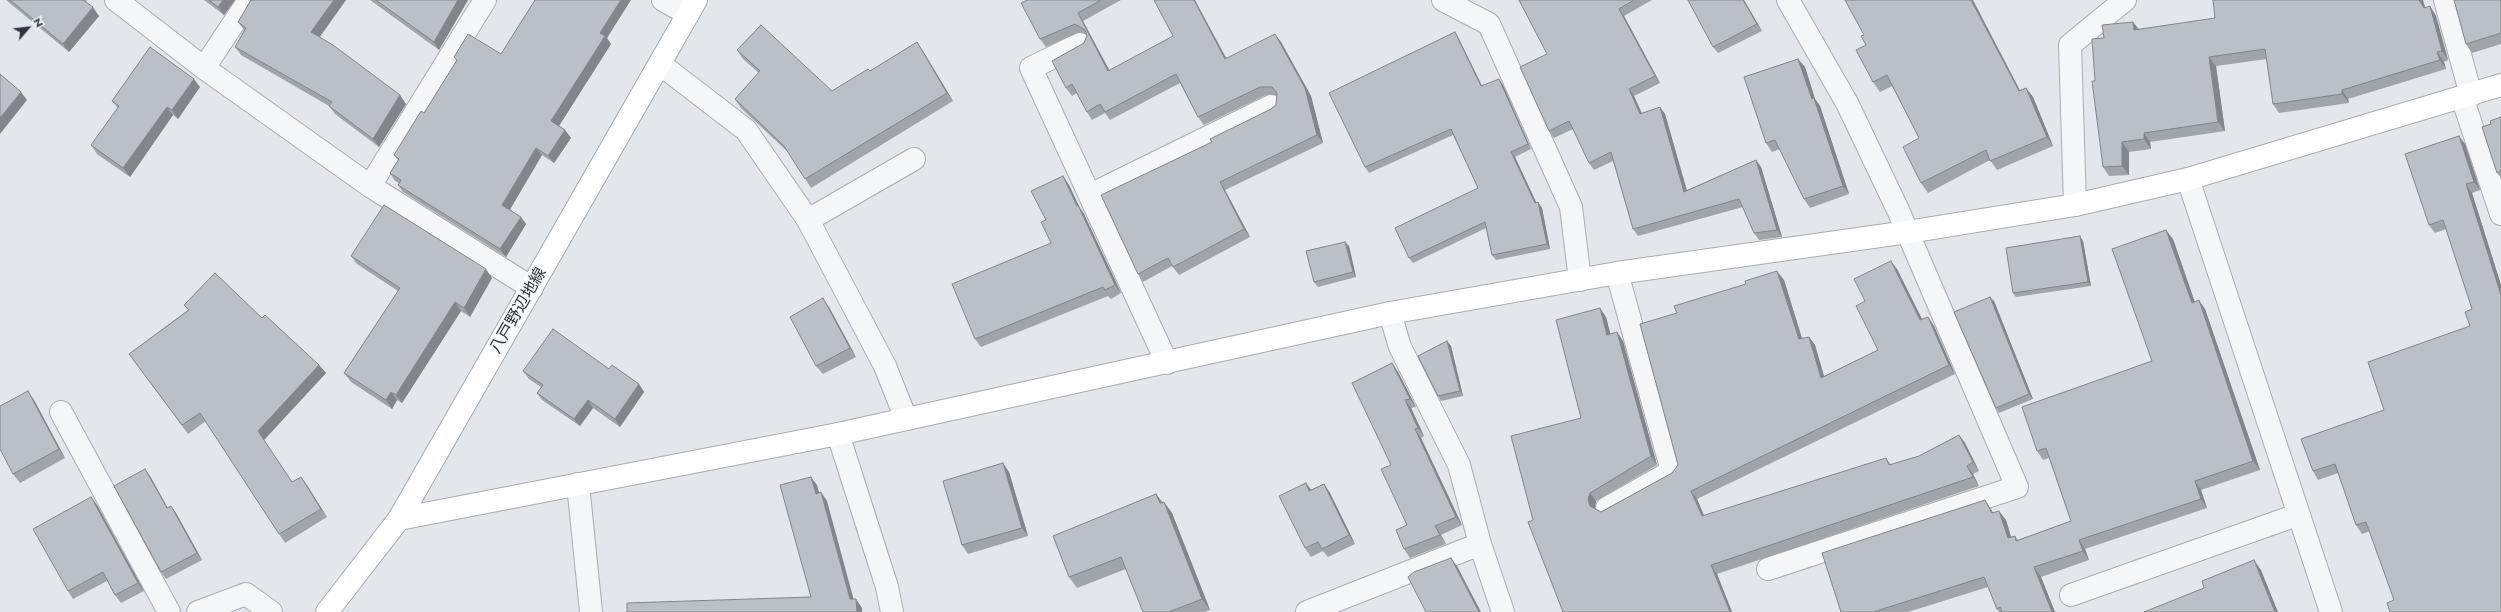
<!DOCTYPE html>
<meta charset="utf-8">
<style>
body{margin:0}
#map{position:relative;width:2501px;height:612px;overflow:hidden;background:#e3e6ea;font-family:Jost,sans-serif}
canvas{display:block}
.north{position:absolute;left:8px;top:8px;width:40px;height:40px;-webkit-text-stroke:3px #f2f5f7;paint-order:stroke;rotate:62deg;font-size:11px;font-weight:700;line-height:16px;text-align:center;color:#2c3540}
.north::after{content:'';display:block;margin:auto;width:14px;height:18px;background:#2c3540;clip-path:polygon(50% 0,100% 100%,50% 72%,0 100%)}
</style>
<div id="map">
<canvas width="2501" height="612"></canvas>
<div class="north">N</div>
</div>
<script>
const g = document.querySelector('canvas').getContext('2d');
g.lineJoin = 'round';
function poly(rows) {
  const path = new Path2D();
  for (const r of rows) {
    path.moveTo(r[0], r[1]);
    for (let i = 2; i < r.length; i += 2) path.lineTo(r[i], r[i + 1]);
  }
  return path;
}
function strokePath(path, color, width, dash) {
  g.strokeStyle = color;
  g.lineWidth = width;
  g.lineCap = dash ? 'butt' : 'round';
  g.setLineDash(dash || []);
  g.stroke(path);
}
function paint(path, color) {
  g.fillStyle = color;
  g.fill(path, 'evenodd');
}
function label(font, color, halo, rows, align = 'center') {
  g.font = font + ' Jost,"Noto Sans JP",sans-serif';
  g.lineWidth = 3;
  g.setLineDash([]);
  g.textBaseline = 'middle';
  g.strokeStyle = halo;
  g.fillStyle = color;
  for (const [text, x, y, turn = 0] of rows) {
    g.save();
    g.translate(x, y);
    g.rotate((+turn || 0) * Math.PI / 180);
    g.textAlign = isNaN(turn) ? turn : align;
    if (halo) g.strokeText(text, 0, 0);
    g.fillText(text, 0, 0);
    g.restore();
  }
}
const street = poly([
 [116,0,204,68,370,186,532,288],
 [663,0,688,14],
 [1443,0,1489,24,1571,207,1580,280],
 [2445,0,2471,95],
 [1080,44,1031,68,1167,363],
 [660,64,746,130,808,220,885,366,906,419],
 [204,68,249,0],
 [2462,97,2501,214],
 [2188,179,2331,612],
 [370,186,485,0],
 [1090,195,1271,106],
 [2075,205,2070,45,2125,0],
 [808,220,914,159],
 [1390,313,1400,347,1459,465,1480,544,1503,612],
 [61,412,169,612],
 [838,434,887,587,892,612],
 [578,484,591,612],
 [1607,508,1672,471,1617,273],
 [1768,569,2017,487,1898,210,1847,103,1788,0],
 [2071,595,2297,515],
 [198,612,246,594,271,612],
 [1307,612,1480,544]
]);
const secondary = poly([
 [399,519,838,434,1390,313,1617,273,1908,232,2075,205,2188,179,2501,85]
]);
const primary = poly([
 [327,612,399,519,696,0]
]);
strokePath(street, '#a8adb4', 24);
strokePath(secondary, '#a8adb4', 24);
strokePath(primary, '#a3abb4', 24);
strokePath(street, '#f5f6f8', 22);
strokePath(secondary, '#fff', 22);
strokePath(primary, '#fff', 22);
paint(poly([
 [6,0,87,0,86,2,99,16,69,52],
 [204,0,235,0,224,15],
 [251,0,346,0,320,37,406,104,379,147,335,114,329,106,241,55,235,47,244,30,238,22],
 [370,0,468,0,439,50],
 [1027,0,1121,0,1083,21,1109,70,1226,59,1281,42,1311,96,1323,143,1225,190,1250,237,1179,275,1172,266,1143,282,1138,274,1212,142,1271,109,1276,105,1277,95,1266,95,1204,125,1198,117,1180,83,1110,120,1105,113,1092,120,1087,112,1077,93,1072,96,1066,88,1084,43,1087,35,1080,32,1046,47,1040,39],
 [1519,0,1652,0,1624,16,1660,83,1634,96,1642,113,1660,107,1665,114,1687,190,1756,160,1761,167,1782,237,1759,240,1754,233,1743,207,1638,236,1633,229,1613,161,1594,170,1589,163,1573,129,1554,138,1549,131,1547,54],
 [1744,0,1762,31,1718,53,1713,47],
 [2501,0,2501,44,2472,53,2466,44],
 [2430,6,2436,16,2448,60,2444,62,2446,69,2348,99,2349,103,2279,113,2273,104,2267,59,2216,66,2225,131,2150,142,2151,149,2129,152,2129,175,2109,176,2103,167,2095,81,2104,38,2133,22,2139,29,2425,8],
 [1864,35,2020,90,2026,88,2033,97,2053,146,1997,170,1990,160,1928,193,1921,183,1919,138,1892,86,1880,92,1873,82],
 [1458,37,1482,86,1503,85,1531,149,1515,157,1536,203,1538,202,1542,208,1550,249,1496,260,1492,255,1486,228,1413,263,1409,258,1478,188,1453,135,1369,173,1365,167],
 [607,38,611,44,559,126,565,130,571,138,554,163,542,155,510,209,526,224,506,257,403,192,398,185,399,183,395,181,390,173,398,160,394,155,424,113,457,61,454,57,501,54],
 [917,42,923,51,953,101,811,188,789,153,741,108,735,99,759,73,743,59,737,50,832,91,870,71],
 [1798,59,1805,67,1815,99,1820,106,1849,194,1810,208,1804,199,1780,149,1772,152,1766,143],
 [200,87,178,119,173,115,130,177,97,154,91,145,118,108,112,101],
 [2501,117,2501,178,2497,173,2491,124],
 [2465,144,2480,190,2472,193,2501,285,2501,612,2394,600,2370,531,2362,534,2356,525,2338,473,2318,480,2313,471,2384,410,2470,326,2472,309,2446,229,2435,233,2429,225],
 [1063,176,1069,185,1078,205,1084,214,1121,293,1111,299,1108,296,981,347,975,339,1051,243,1046,220],
 [2173,239,2195,302,2205,309,2260,470,2201,490,2207,508,2085,549,2089,560,2041,577,2055,612,1999,612,1997,609,1988,587,1908,612,1841,612,1985,500,1993,513,2006,520,2011,537,2015,536,2018,540,2071,521,2049,458,2043,460,2037,451,2152,361],
 [2083,241,2091,286,2016,297,2013,293],
 [1349,246,1356,277,1318,287,1314,282],
 [351,256,492,278,470,317,461,311,402,403,397,400,392,409,351,382,344,373,398,291,357,264],
 [1897,269,1922,320,1928,317,1934,326,1955,374,1697,499,1704,516,1891,465,1919,456,1959,435,1965,443,1979,471,1973,474,1979,486,1717,574,1732,612,1563,612,1533,520,1581,418,1606,317,1610,334,1617,332,1623,341,1657,465,1596,501,1595,508,1601,512,1672,473,1678,465,1677,313,1746,284,1784,280,1802,339,1809,337,1815,345,1824,376,1878,350,1865,301],
 [1994,301,2033,399,1999,413,1996,408],
 [184,305,262,318,319,365,326,373,264,440,292,482,301,477,327,517,285,543,206,421,188,434,129,354,188,310],
 [829,307,856,357,823,374,816,366],
 [1447,341,1451,346,1463,396,1441,401,1438,396],
 [1392,363,1398,372,1416,407,1411,408,1424,436,1421,438,1462,525,1441,535,1446,544,1410,558,1404,549,1407,525,1391,465],
 [609,369,639,384,644,392,620,427,593,408,580,426,542,400,537,393,541,387,529,379,523,371],
 [34,400,65,458,20,483,13,474],
 [1009,472,1028,536,968,554,962,545],
 [150,476,168,508,171,506,176,513,202,560,166,579,161,572],
 [1306,483,1311,490,1324,484,1330,493,1355,544,1328,557,1323,551,1311,557,1305,548],
 [1156,494,1162,502,1164,502,1172,513,1210,610,1205,612,1143,612,1126,569,1077,588,1069,577],
 [97,505,144,591,121,603,115,595,107,581,73,599,68,591]
]), '#a0a5aa');
paint(poly([
 [223,0,235,0,224,15,218,7],
 [334,0,346,0,317,40,311,32],
 [458,0,468,0,439,50,434,42],
 [621,0,631,0,607,38,611,44,557,129,551,121,600,33],
 [1194,0,1195,0,1231,67,1225,59],
 [1743,0,1744,0,1762,31,1757,24],
 [1971,0,1973,0,2025,100,2019,91],
 [2419,0,2423,0,2426,10,2424,8],
 [2430,6,2436,16,2448,60,2442,51],
 [93,7,99,16,69,52,63,44],
 [1619,9,1624,16,1660,83,1655,76],
 [1078,13,1083,21,1114,79,1108,71],
 [2133,22,2139,31,2134,30],
 [1455,32,1458,37,1485,92,1481,86],
 [1275,34,1281,42,1311,96,1323,143,1317,135],
 [917,42,923,51,953,101,947,93],
 [2437,52,2444,62,2446,69,2440,60],
 [2209,57,2216,66,2225,131,2218,122],
 [1798,59,1805,67,1815,99,1820,106,1849,194,1843,186,1812,99],
 [194,79,200,87,178,119,172,110],
 [1499,79,1503,85,1531,149,1528,144],
 [2026,88,2033,97,2053,146,2047,137],
 [1629,89,1634,96,1645,121,1640,114],
 [2342,90,2348,99,2349,103,2342,94],
 [21,92,27,100,0,134,0,118],
 [400,95,406,104,379,147,373,139],
 [167,107,173,115,130,177,123,168],
 [1660,107,1665,114,1689,199,1684,192],
 [565,130,571,138,554,163,548,156],
 [2144,133,2150,142,2151,149,2144,139],
 [2459,136,2465,144,2480,190,2474,182],
 [2122,142,2129,152,2129,175,2122,166],
 [536,148,542,155,508,213,502,205],
 [1511,152,1515,157,1539,208,1535,203],
 [1756,160,1761,167,1782,237,1777,230],
 [1063,176,1069,185,1080,208,1078,205,1084,214,1121,293,1115,285],
 [1220,182,1225,190,1250,237,1244,229],
 [2466,184,2472,193,2501,285,2501,295],
 [1538,202,1542,208,1550,249,1547,244],
 [521,217,526,224,506,257,500,249],
 [2166,230,2173,239,2198,312,2192,303],
 [2080,236,2083,241,2091,286,2088,282],
 [1345,242,1349,246,1356,277,1353,272],
 [1891,261,1897,269,1927,329,1920,320],
 [486,269,492,278,470,317,464,308],
 [1777,271,1784,280,1805,348,1799,339],
 [1990,297,1994,301,2033,399,2029,394],
 [823,298,829,307,856,357,850,348],
 [2199,300,2205,309,2260,470,2253,461],
 [455,302,461,311,402,403,396,395],
 [1600,308,1606,317,1613,344,1607,335],
 [1928,317,1934,326,1955,374,1949,365],
 [1617,332,1623,341,1657,465,1651,456],
 [1809,337,1815,345,1827,387,1821,378],
 [1447,341,1451,346,1463,396,1460,391],
 [1392,363,1398,372,1416,407,1410,399],
 [319,365,326,373,264,440,298,491,258,431],
 [639,384,644,392,620,427,615,419],
 [28,391,34,400,65,458,59,449],
 [391,392,397,400,392,409,386,400],
 [588,400,593,408,580,426,574,419],
 [1405,400,1411,408,1424,436,1418,428],
 [1415,429,1421,438,1462,525,1456,517],
 [1959,435,1965,443,1979,471,1973,462],
 [1886,458,1892,467,1889,465],
 [1003,463,1009,472,1028,536,1022,528],
 [1967,466,1973,474,1979,486,1973,477],
 [145,469,150,476,172,516,167,508],
 [301,477,307,485,327,517,321,509],
 [811,477,817,485,822,502,816,494],
 [2195,481,2201,490,2207,508,2201,499],
 [1306,483,1312,491,1309,491],
 [1324,484,1330,493,1355,544,1349,535],
 [1691,491,1697,499,1708,525,1702,516],
 [821,492,827,501,856,608,850,599],
 [1590,493,1596,501,1595,508,1596,514,1590,506,1588,499],
 [1156,494,1164,505,1160,503],
 [91,497,97,505,144,591,138,583],
 [1985,500,1991,509,1998,523,1992,513],
 [1164,502,1172,513,1210,610,1202,599],
 [171,506,176,513,202,560,197,553],
 [1999,511,2006,520,2014,547,2008,538],
 [1435,526,1441,535,1446,544,1440,535],
 [2079,540,2085,549,2089,560,2083,551],
 [1451,558,1457,566,1481,612,1479,612],
 [2254,560,2261,570,2278,612,2275,612],
 [1711,565,1717,574,1732,612,1730,612],
 [2034,567,2041,577,2055,612,2052,612],
 [856,599,862,608,862,612,857,612]
]), '#82868b');
const building = poly([
 [10,0,83,0,93,7,63,44,10,0],
 [209,0,223,0,218,7,209,0],
 [251,0,334,0,311,32,333,45,400,95,373,139,329,106,332,102,235,47,246,28,238,22,251,0],
 [376,0,458,0,434,42,376,0],
 [535,0,621,0,600,33,605,36,551,121,565,130,548,156,536,148,502,205,521,217,500,249,398,185,401,180,390,173,399,159,394,155,421,111,424,113,457,60,454,57,468,34,501,54,535,0],
 [1027,0,1101,0,1078,13,1108,71,1173,36,1154,0,1194,0,1225,59,1275,34,1305,88,1317,135,1220,182,1244,229,1173,267,1168,258,1138,274,1101,195,1212,142,1210,139,1271,109,1276,105,1277,93,1272,87,1260,87,1198,117,1176,74,1105,112,1100,104,1087,112,1072,84,1066,88,1052,61,1084,43,1087,36,1085,30,1075,24,1040,39,1021,3,1027,0],
 [1519,0,1634,0,1619,9,1655,76,1629,89,1640,114,1660,107,1684,192,1756,160,1777,230,1754,233,1739,199,1633,229,1611,152,1589,163,1569,121,1549,131,1520,67,1547,54,1519,0],
 [1688,0,1743,0,1757,24,1713,47,1688,0],
 [1845,0,1971,0,2019,91,2026,88,2047,137,1990,161,1986,150,1921,183,1903,147,1919,138,1887,75,1873,82,1856,50,1866,45,1861,36,1864,35,1845,0],
 [2213,0,2419,0,2424,8,2430,6,2442,51,2437,52,2440,60,2342,90,2342,94,2273,104,2265,49,2209,57,2218,122,2144,133,2144,139,2122,142,2122,166,2103,167,2092,81,2095,81,2092,39,2104,38,2102,25,2133,22,2134,30,2215,18,2213,0],
 [2454,0,2501,0,2501,33,2466,44,2454,0],
 [761,25,832,91,868,69,870,71,917,42,947,93,805,179,784,146,735,99,760,71,737,50,761,25],
 [1455,32,1481,86,1499,79,1528,144,1511,152,1535,203,1538,202,1547,244,1492,255,1485,222,1409,258,1395,228,1478,188,1451,129,1365,167,1329,93,1455,32],
 [150,47,194,79,172,110,167,107,123,168,91,145,119,106,112,101,150,47],
 [1798,59,1812,99,1814,98,1843,186,1804,199,1775,140,1766,143,1744,77,1798,59],
 [0,74,21,92,0,118,0,74],
 [2501,117,2501,171,2497,173,2482,127,2491,124,2490,121,2501,117],
 [2459,136,2474,182,2466,184,2501,295,2501,612,2390,612,2387,603,2394,600,2366,522,2356,525,2335,464,2313,471,2301,439,2384,410,2368,362,2470,326,2465,312,2472,309,2443,220,2429,225,2405,154,2459,136],
 [1063,176,1077,206,1078,205,1115,285,1105,290,1103,287,975,339,952,284,1051,243,1041,222,1046,220,1031,191,1063,176],
 [384,205,486,269,464,308,455,302,396,395,391,392,386,400,344,373,400,288,351,256,384,205],
 [2166,230,2192,303,2199,300,2253,461,2195,481,2201,499,2079,540,2083,551,2034,567,2052,612,2002,612,2000,607,1997,609,1984,577,1873,612,1841,612,1822,553,1985,500,1992,513,1999,511,2008,538,2015,536,2016,541,2071,521,2046,448,2037,451,2022,407,2152,361,2112,249,2166,230],
 [2080,236,2088,282,2013,293,2006,248,2080,236],
 [1345,242,1353,272,1314,282,1306,251,1345,242],
 [1891,261,1920,320,1928,317,1949,365,1691,491,1702,516,1886,458,1889,465,1919,456,1959,435,1973,462,1967,466,1973,477,1711,565,1730,612,1563,612,1528,522,1533,520,1511,436,1581,418,1556,320,1600,308,1607,335,1617,332,1651,456,1590,493,1588,499,1590,506,1601,512,1672,473,1678,465,1640,324,1677,313,1674,306,1746,284,1745,281,1777,271,1799,339,1809,337,1821,378,1878,350,1856,306,1865,301,1854,279,1891,261],
 [215,273,262,318,265,315,319,365,258,431,292,482,301,477,321,509,279,534,200,413,182,425,129,354,189,310,184,305,215,273],
 [1990,297,2029,394,1996,408,1954,312,1990,297],
 [823,298,850,348,816,366,790,317,823,298],
 [553,329,609,369,612,365,639,384,615,419,588,400,574,419,537,393,543,385,523,371,553,329],
 [1447,341,1460,391,1438,396,1418,356,1447,341],
 [1392,363,1410,399,1405,400,1418,428,1415,429,1456,517,1435,526,1440,535,1404,549,1396,530,1407,525,1381,469,1391,465,1352,383,1392,363],
 [28,391,59,449,13,474,0,449,0,406,28,391],
 [1003,463,1022,528,962,545,943,481,1003,463],
 [145,469,167,508,171,506,197,553,161,572,114,486,145,469],
 [811,477,816,494,821,492,850,599,856,599,857,612,627,612,627,603,811,597,780,485,811,477],
 [1306,483,1309,491,1324,484,1349,535,1322,549,1318,542,1305,548,1279,496,1306,483],
 [1156,494,1160,503,1164,502,1202,599,1169,612,1143,612,1121,557,1069,577,1053,536,1156,494],
 [91,497,138,583,115,595,103,572,68,591,33,529,91,497],
 [1451,558,1479,612,1426,612,1408,577,1414,572,1451,558],
 [2254,560,2275,612,2144,612,2204,588,2202,581,2254,560]
]);
paint(building, '#bac0c6');
strokePath(building, '#82868b', 1);
label('16px', '#2c3540', '#f2f5f7', [
 ["八戸野辺地線",519,311,-60]
]);
</script>
